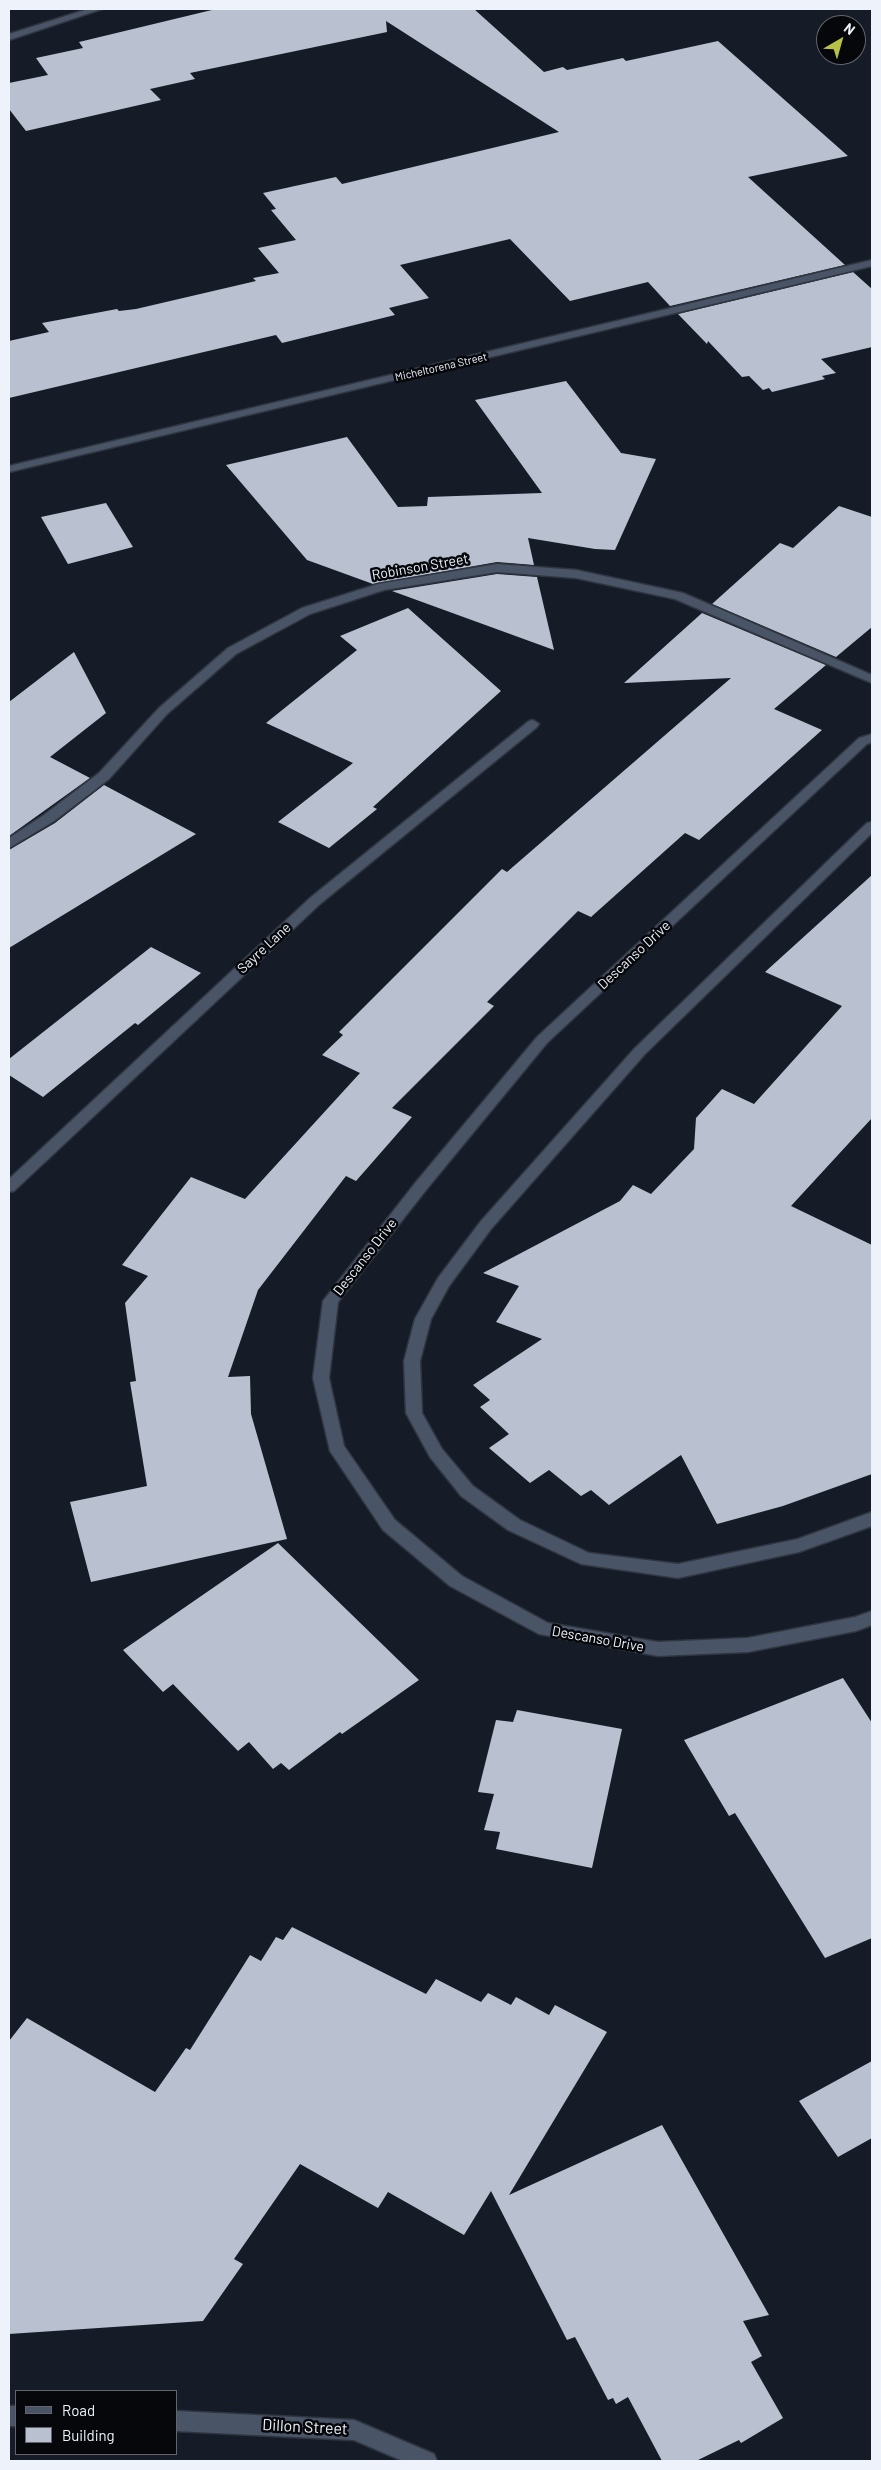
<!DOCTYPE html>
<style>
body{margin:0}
#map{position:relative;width:881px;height:2470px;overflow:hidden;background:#161c27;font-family:Barlow,sans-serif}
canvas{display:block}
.frame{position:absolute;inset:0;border:10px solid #eef2fa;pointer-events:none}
.legend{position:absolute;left:15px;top:2390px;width:162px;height:65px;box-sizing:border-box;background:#05070b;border:1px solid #62656b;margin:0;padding:6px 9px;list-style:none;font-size:15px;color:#eef2fa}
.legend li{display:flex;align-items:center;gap:10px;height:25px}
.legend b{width:25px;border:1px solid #62656b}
.north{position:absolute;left:816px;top:15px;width:50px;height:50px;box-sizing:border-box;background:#05070b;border:1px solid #62656b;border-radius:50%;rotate:38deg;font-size:14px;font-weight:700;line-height:20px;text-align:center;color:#eef2fa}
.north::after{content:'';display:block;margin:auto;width:18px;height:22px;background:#b8c147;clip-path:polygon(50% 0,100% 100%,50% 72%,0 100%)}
</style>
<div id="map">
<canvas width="881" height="2470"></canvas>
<div class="frame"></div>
<ul class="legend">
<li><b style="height:6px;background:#495467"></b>Road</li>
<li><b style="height:14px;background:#b9c1d0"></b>Building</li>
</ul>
<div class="north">N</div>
</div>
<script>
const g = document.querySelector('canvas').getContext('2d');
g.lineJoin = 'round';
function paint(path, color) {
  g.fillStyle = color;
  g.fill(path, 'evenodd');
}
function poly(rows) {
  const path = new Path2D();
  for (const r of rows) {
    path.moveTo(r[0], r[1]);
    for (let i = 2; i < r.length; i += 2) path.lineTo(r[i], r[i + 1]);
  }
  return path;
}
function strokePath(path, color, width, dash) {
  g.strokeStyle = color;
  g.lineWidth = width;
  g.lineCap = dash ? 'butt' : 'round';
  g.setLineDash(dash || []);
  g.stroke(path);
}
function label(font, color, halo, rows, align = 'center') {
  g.font = font + ' Barlow,sans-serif';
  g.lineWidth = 5;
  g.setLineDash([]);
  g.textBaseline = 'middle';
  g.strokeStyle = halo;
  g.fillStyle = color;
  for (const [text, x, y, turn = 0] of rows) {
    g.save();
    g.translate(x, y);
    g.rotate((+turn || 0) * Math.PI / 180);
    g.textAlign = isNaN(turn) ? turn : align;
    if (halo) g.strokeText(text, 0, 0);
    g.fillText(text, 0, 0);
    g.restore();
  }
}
paint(poly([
 [216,9,474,9,544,72,563,67,567,70,623,58,626,61,718,41,848,156,748,177,845,265,670,306,648,282,570,301,510,239,400,265,429,298,389,308,395,315,282,343,276,335,9,398,9,341,49,332,42,323,117,309,119,311,136,309,256,281,253,278,279,273,258,248,296,240,271,210,276,209,263,193,336,177,342,184,559,132,386,21,387,32,190,73,195,79,150,89,161,100,26,131,9,109,9,83,48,75,36,58,83,48,79,42],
 [853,272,872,289,872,347,821,359,836,373,822,376,825,379,772,392,769,388,763,390,749,376,742,377,708,341,707,344,678,314],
 [566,381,621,453,656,459,615,550,595,549,528,538,534,565,497,562,373,584,307,560,226,465,347,437,398,507,427,506,428,497,542,493,475,400],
 [106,503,133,547,68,564,41,517],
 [839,506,872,517,872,627,836,657,712,604,780,543,793,548],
 [497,574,537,577,554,650,392,591],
 [408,608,501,691,373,807,377,809,329,848,278,822,353,763,266,723,357,650,340,636],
 [702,613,826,665,774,709,822,730,699,840,685,833,591,917,578,911,487,1002,494,1006,392,1108,412,1117,356,1181,346,1176,258,1290,228,1377,250,1376,251,1414,287,1539,91,1582,70,1502,147,1486,130,1382,136,1381,125,1303,148,1276,122,1265,191,1177,245,1199,360,1073,322,1055,343,1035,339,1032,502,869,507,872,731,678,624,683],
 [74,652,106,713,50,757,90,778,9,836,9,702],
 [104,785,196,834,9,948,9,850,55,823],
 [872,875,872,1118,791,1206,872,1245,872,1474,783,1506,717,1524,681,1455,609,1505,591,1490,581,1496,549,1470,530,1483,489,1448,509,1434,480,1407,490,1400,473,1385,542,1339,496,1322,519,1286,483,1273,620,1201,633,1185,651,1194,694,1149,696,1118,722,1089,754,1104,842,1006,765,972],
 [151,947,201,973,138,1025,135,1023,43,1097,9,1075,9,1059],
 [278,1543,419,1680,342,1734,340,1732,289,1770,281,1763,273,1769,249,1742,238,1751,173,1684,163,1692,123,1650],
 [843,1678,872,1723,872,1938,825,1958,735,1813,729,1816,684,1740],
 [517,1710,622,1729,592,1868,496,1849,500,1832,484,1830,494,1794,478,1792,496,1720,513,1722],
 [292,1927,426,1994,436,1979,481,2002,488,1993,511,2005,516,1997,549,2015,555,2005,607,2032,509,2195,662,2125,769,2315,743,2321,762,2356,751,2362,783,2418,741,2443,739,2440,696,2461,662,2461,628,2397,616,2404,613,2398,608,2400,575,2337,567,2340,491,2191,464,2235,388,2192,378,2208,300,2164,234,2259,243,2264,203,2321,9,2334,9,2041,27,2018,155,2092,186,2048,190,2050,250,1955,261,1961,276,1937,283,1940],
 [872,2061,872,2138,838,2157,799,2101]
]), '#b9c1d0');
const street = poly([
 [88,9,102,9,9,40,9,34,88,9],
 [872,260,872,266,9,472,9,466,872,260],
 [497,564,576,570,683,593,872,675,872,683,675,599,576,578,497,572,384,590,310,614,236,654,167,714,109,779,54,821,9,848,9,838,44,815,99,773,159,708,228,648,302,608,378,584,497,564],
 [533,720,539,724,537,727,320,904,14,1191,9,1192,9,1179,310,898,529,721,533,720],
 [872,734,872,742,867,744,547,1043,426,1190,338,1302,329,1378,344,1446,395,1520,462,1576,548,1623,658,1642,748,1638,855,1617,872,1611,872,1625,856,1631,748,1652,658,1656,539,1634,450,1586,383,1530,330,1451,313,1378,323,1301,416,1182,537,1037,859,738,872,734],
 [872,822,872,833,645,1054,491,1229,449,1286,431,1319,420,1361,422,1413,442,1449,473,1486,520,1520,589,1553,678,1564,798,1539,872,1512,872,1526,799,1552,678,1578,581,1564,508,1530,461,1496,430,1457,406,1413,404,1361,415,1319,438,1278,481,1221,635,1048,867,823,872,822],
 [9,2406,16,2406,16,2426,9,2426,9,2406],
 [176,2411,354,2420,434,2454,437,2461,403,2461,354,2440,176,2431,176,2411]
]);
strokePath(street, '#303640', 3);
paint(street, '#495467');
label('11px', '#eef2fa', '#05070b', [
 ["Micheltorena Street",441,367,-13]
]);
label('14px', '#eef2fa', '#05070b', [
 ["Robinson Street",420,567,-10],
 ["Sayre Lane",264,948,-43],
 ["Descanso Drive",634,955,-43],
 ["Descanso Drive",365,1257,-52],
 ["Descanso Drive",598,1639,10]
]);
label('16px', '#eef2fa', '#05070b', [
 ["Dillon Street",305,2427,3]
]);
</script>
